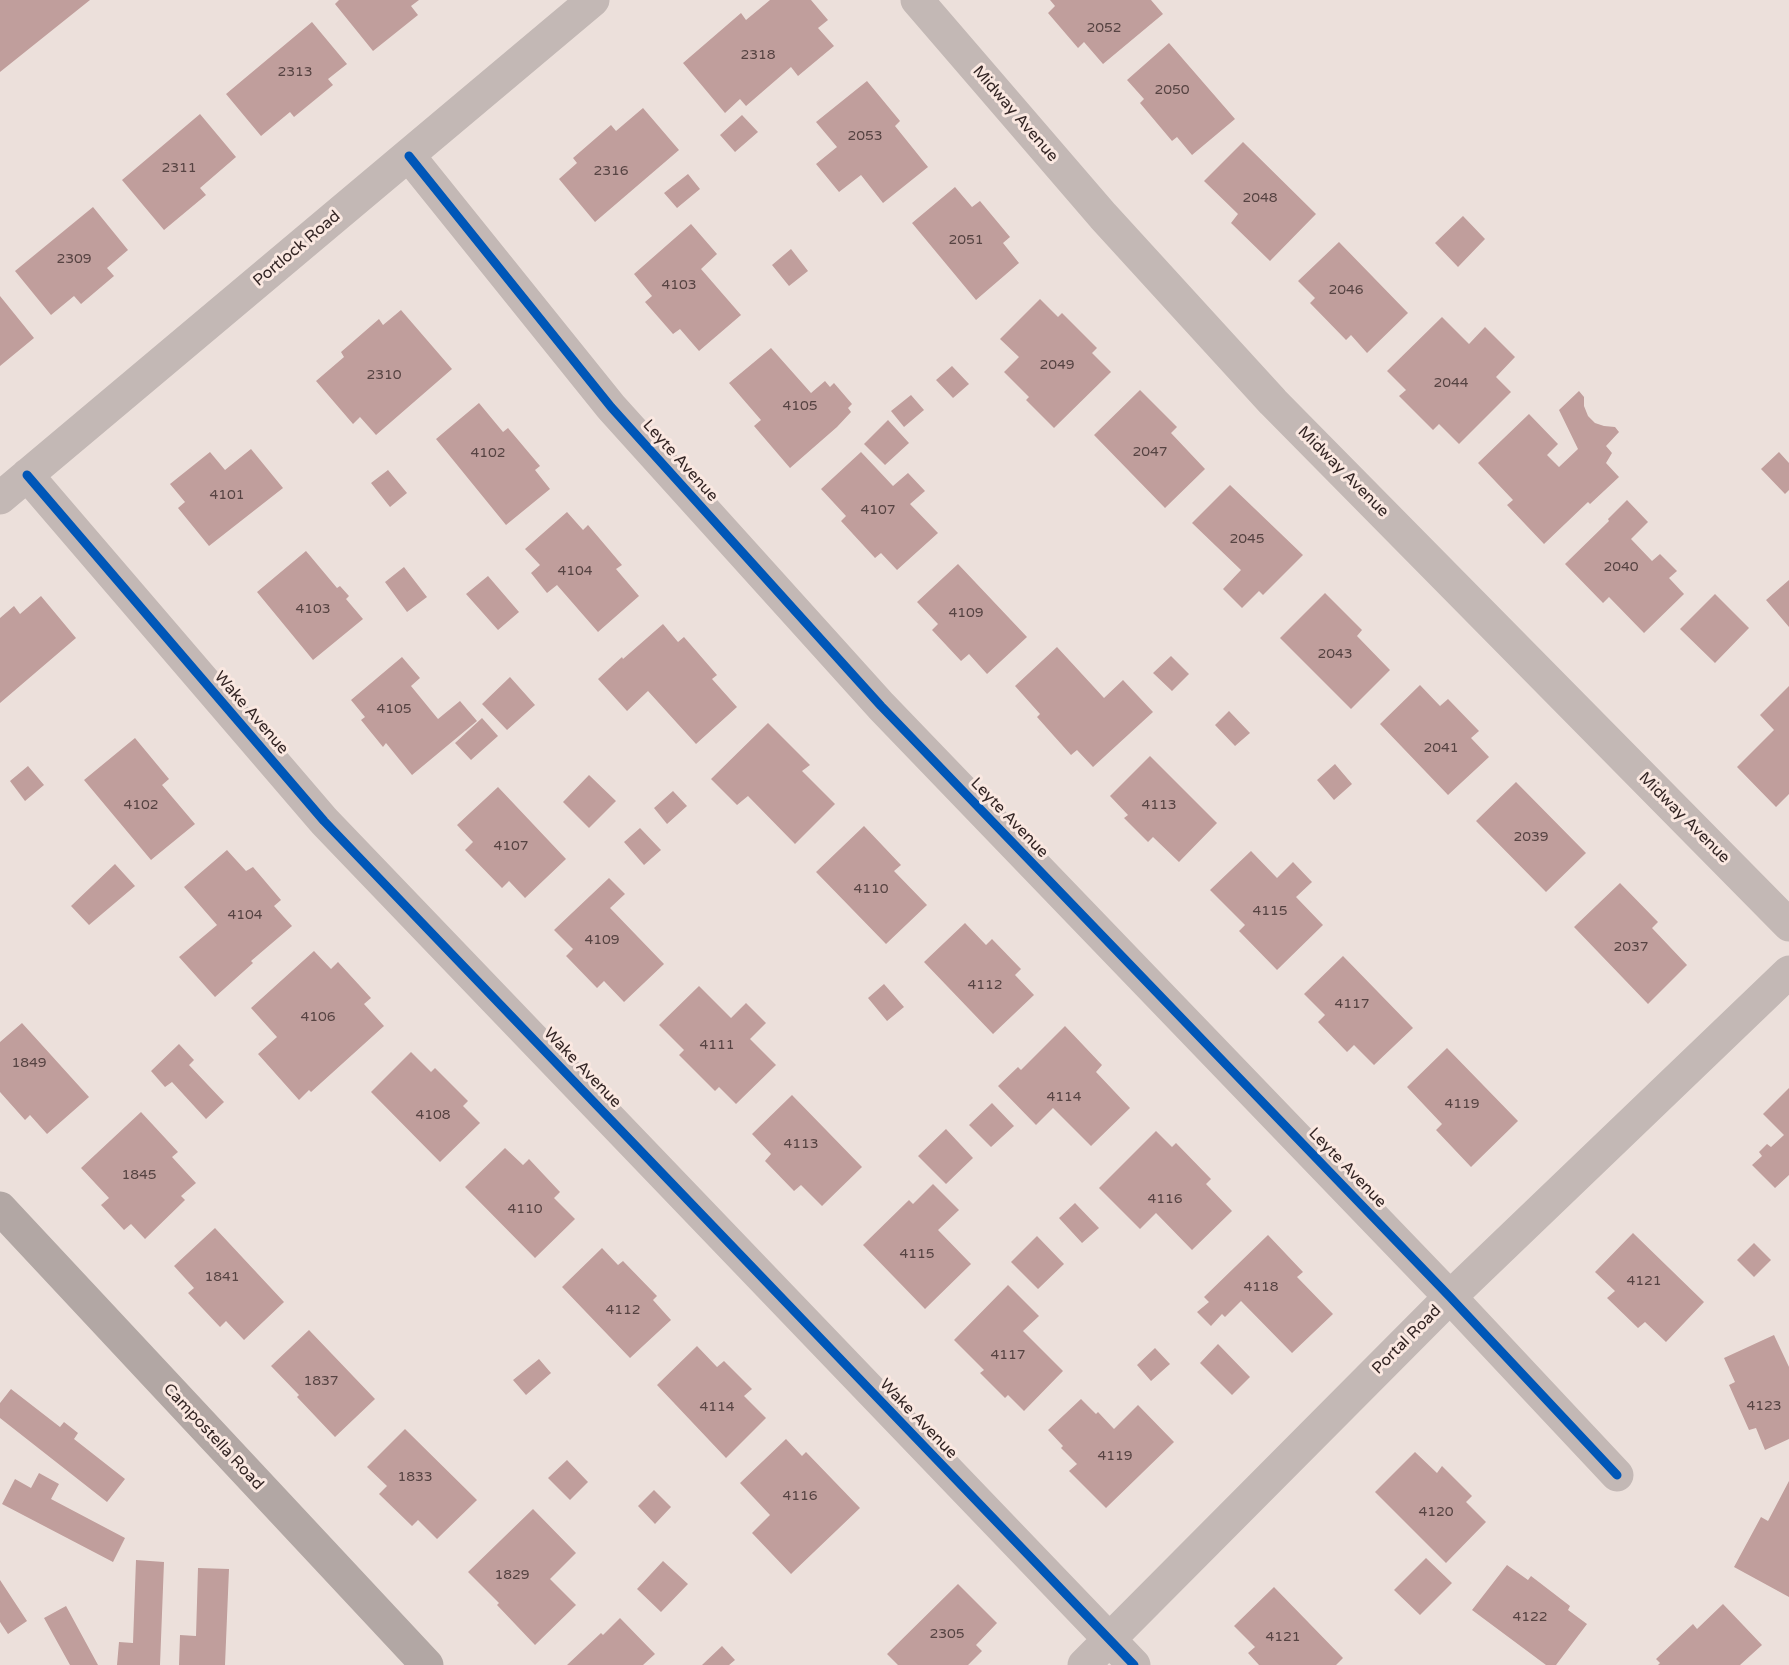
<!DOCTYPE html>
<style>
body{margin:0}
canvas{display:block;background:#ece0db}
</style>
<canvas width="1789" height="1665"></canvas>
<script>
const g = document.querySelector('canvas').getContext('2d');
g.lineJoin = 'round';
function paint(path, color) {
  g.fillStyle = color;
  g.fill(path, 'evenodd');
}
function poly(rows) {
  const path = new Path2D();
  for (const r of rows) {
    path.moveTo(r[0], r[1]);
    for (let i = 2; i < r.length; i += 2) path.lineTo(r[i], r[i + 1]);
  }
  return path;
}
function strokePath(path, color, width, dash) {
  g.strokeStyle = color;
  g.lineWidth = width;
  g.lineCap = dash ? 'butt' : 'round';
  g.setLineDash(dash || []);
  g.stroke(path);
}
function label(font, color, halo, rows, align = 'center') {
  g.font = font + ' "Varela Round",sans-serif';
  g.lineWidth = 6;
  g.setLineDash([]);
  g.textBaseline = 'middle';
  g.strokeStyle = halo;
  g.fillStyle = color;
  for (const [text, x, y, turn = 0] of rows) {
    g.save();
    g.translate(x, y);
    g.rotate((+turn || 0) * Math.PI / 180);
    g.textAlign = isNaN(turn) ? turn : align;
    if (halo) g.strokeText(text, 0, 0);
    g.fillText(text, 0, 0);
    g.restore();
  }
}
paint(poly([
 [0,0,90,0,0,72],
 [339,0,419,0,411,6,418,15,373,51,335,4],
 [770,0,811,0,828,20,818,28,834,46,798,76,791,67,746,106,740,99,725,113,683,63,741,13,746,20],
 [1050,0,1151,0,1163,14,1103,64,1084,42,1078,48,1048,13,1055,6],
 [312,22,347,64,328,79,333,85,294,117,290,112,261,136,226,94],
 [1169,43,1235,119,1192,155,1177,137,1172,141,1140,103,1144,99,1127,80],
 [867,81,900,121,895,126,928,167,883,203,861,175,839,192,816,164,837,147,816,122],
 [643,108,679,150,595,222,559,179,577,163,573,158,611,125,616,131],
 [200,114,236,157,200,188,206,195,164,230,122,180],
 [742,115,758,132,735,152,720,135],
 [1243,142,1316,214,1270,261,1231,223,1238,214,1204,181],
 [688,174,700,189,677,208,664,193],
 [955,187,972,207,980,201,1010,237,1003,243,1019,263,976,300,912,223],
 [93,207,128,250,107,268,114,276,81,304,74,296,51,315,15,271],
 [1463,216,1485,239,1458,267,1435,243],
 [691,224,717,254,701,269,741,315,699,351,680,329,673,334,645,302,652,296,634,274],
 [1339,242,1408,313,1367,353,1351,335,1346,340,1310,303,1315,298,1298,281],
 [791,249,808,271,789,286,772,265],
 [0,296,34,338,0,366],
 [1040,299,1058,317,1062,313,1097,348,1092,353,1111,372,1054,428,1026,400,1029,397,1004,372,1019,357,1000,339],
 [401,310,452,369,376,435,360,417,353,424,316,381,344,357,341,352,379,319,383,325],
 [1442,317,1469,344,1485,327,1515,357,1496,377,1511,392,1459,444,1439,424,1433,430,1399,396,1406,390,1387,371],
 [771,348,811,393,825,381,830,387,834,383,852,404,848,408,851,412,837,427,790,468,754,426,761,420,729,383],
 [952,366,969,384,953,398,936,380],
 [1140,390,1177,427,1171,433,1205,469,1165,508,1094,435],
 [1579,391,1584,397,1584,406,1588,416,1595,423,1604,426,1615,427,1619,432,1606,446,1612,453,1606,463,1619,477,1590,504,1588,502,1544,544,1507,505,1513,500,1478,463,1529,414,1558,444,1547,455,1559,467,1578,449,1559,410],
 [911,395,924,410,904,427,891,411],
 [479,403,503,432,508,428,540,466,535,470,550,489,506,525,436,439],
 [888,420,909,443,885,465,864,444],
 [251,449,283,488,209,546,178,508,185,502,170,484,210,452,225,470],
 [861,452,893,486,908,473,925,491,910,504,938,533,897,570,881,553,875,558,841,521,846,516,821,489],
 [1779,452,1789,463,1789,490,1785,494,1761,469],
 [388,470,407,493,390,507,371,483],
 [1230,485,1303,555,1263,595,1259,591,1242,608,1223,589,1241,570,1192,523],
 [1627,500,1648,522,1631,539,1652,561,1660,554,1677,571,1669,578,1684,594,1644,633,1609,597,1603,603,1565,564,1609,521,1608,519],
 [567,512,583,530,588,525,622,565,616,569,639,596,598,632,557,585,547,593,531,573,540,565,525,549],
 [306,551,337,588,340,586,349,596,346,599,363,619,313,660,257,592],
 [958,564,1027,637,987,674,969,654,961,661,932,630,938,624,917,602],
 [404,567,427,597,407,612,385,582],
 [488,576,519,612,498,630,466,594],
 [1789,580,1789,627,1766,600],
 [1325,593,1362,630,1357,636,1390,670,1351,709,1280,638],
 [1715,594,1749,628,1715,663,1680,629],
 [41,596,76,638,0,703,0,618,14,606,20,614],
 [663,624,678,642,684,637,717,675,712,679,737,707,696,744,648,691,627,711,598,679,622,657,623,659],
 [1057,647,1104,698,1123,680,1153,712,1093,767,1077,750,1071,755,1037,717,1040,714,1015,686],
 [1171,656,1189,674,1172,691,1153,673],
 [402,657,420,678,411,686,438,719,460,701,477,721,412,775,386,743,383,747,361,720,365,717,351,700],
 [510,677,535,705,507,730,482,704],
 [1420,685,1440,706,1448,699,1479,731,1471,738,1489,757,1448,795,1380,724],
 [1789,686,1789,794,1776,807,1737,767,1774,730,1760,715],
 [1229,711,1250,733,1235,746,1215,725],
 [482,718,498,736,471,760,455,743],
 [768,723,810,765,802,771,835,804,795,844,748,796,737,805,711,779],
 [135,738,169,779,162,785,195,824,151,860,84,780],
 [1150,756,1217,823,1179,862,1153,837,1148,842,1124,818,1128,815,1110,796],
 [1335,764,1352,784,1334,800,1317,780],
 [28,766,44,785,25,801,10,781],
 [589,775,616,801,589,828,563,802],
 [1516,782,1586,853,1546,892,1476,821],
 [498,787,566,859,525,898,509,881,502,888,465,850,473,842,457,825],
 [673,791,687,806,667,824,654,808],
 [864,826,901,865,894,871,927,905,886,944,816,872],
 [640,828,661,850,644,865,624,842],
 [227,850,246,871,253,867,281,900,274,906,292,926,251,961,253,963,215,997,179,957,217,925,184,887],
 [1251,851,1277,878,1293,862,1312,882,1296,897,1323,925,1277,970,1239,931,1245,925,1210,890],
 [115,864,135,886,89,925,71,906],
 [609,878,625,894,610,908,664,964,624,1002,604,981,597,988,566,956,573,949,554,930],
 [1620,883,1658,922,1652,928,1687,965,1648,1004,1574,927],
 [965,923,986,945,992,939,1021,969,1015,975,1034,995,993,1034,924,962],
 [314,951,331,969,338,962,371,998,364,1004,384,1026,311,1092,309,1090,299,1100,258,1054,277,1037,251,1008],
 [1343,956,1413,1028,1374,1065,1354,1045,1347,1052,1318,1022,1325,1015,1304,994],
 [884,984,904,1007,887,1021,868,998],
 [699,986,731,1018,746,1003,766,1023,750,1039,776,1065,736,1104,719,1087,715,1091,679,1055,684,1050,659,1025],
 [22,1023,89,1097,47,1134,30,1115,25,1120,0,1092,0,1042],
 [1065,1026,1102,1065,1096,1072,1130,1108,1091,1146,1053,1108,1036,1125,998,1086,1018,1067,1021,1070],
 [179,1044,194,1060,189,1065,224,1102,206,1119,172,1082,165,1087,151,1071],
 [1447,1048,1518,1121,1471,1167,1436,1130,1442,1124,1407,1087],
 [411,1052,431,1072,435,1068,468,1101,463,1106,480,1123,440,1162,371,1092],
 [1789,1088,1789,1175,1775,1188,1752,1165,1762,1156,1759,1152,1767,1144,1771,1147,1784,1135,1763,1114],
 [792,1095,862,1167,822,1206,801,1185,794,1191,765,1161,771,1154,752,1134],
 [992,1103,1014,1126,991,1147,969,1125],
 [141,1112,178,1152,172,1157,196,1183,181,1196,185,1200,145,1239,131,1224,124,1230,101,1205,109,1198,81,1168],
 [946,1129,973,1158,946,1184,918,1156],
 [1156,1131,1172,1147,1176,1143,1211,1179,1206,1184,1232,1211,1192,1250,1156,1213,1140,1229,1099,1188],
 [505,1148,523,1165,529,1159,560,1192,554,1198,575,1219,535,1258,465,1187],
 [933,1184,959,1210,938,1230,971,1264,925,1309,863,1245,909,1200,913,1204],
 [1075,1203,1099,1228,1082,1243,1059,1218],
 [215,1228,284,1302,244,1340,226,1321,220,1327,188,1293,194,1288,174,1266],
 [1633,1233,1704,1302,1666,1342,1645,1322,1638,1328,1607,1298,1615,1291,1595,1272],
 [1268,1235,1303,1272,1297,1277,1333,1314,1292,1353,1241,1301,1225,1317,1222,1314,1211,1326,1197,1312,1209,1302,1204,1297],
 [1037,1236,1064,1264,1038,1289,1011,1262],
 [1754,1243,1771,1260,1754,1277,1737,1260],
 [602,1248,618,1265,623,1261,657,1296,653,1300,671,1320,630,1358,562,1287],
 [1008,1285,1039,1316,1023,1331,1063,1371,1024,1411,1008,1395,1005,1398,980,1373,984,1370,954,1340],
 [309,1330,375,1399,335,1437,297,1397,299,1395,271,1366],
 [1774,1335,1789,1367,1789,1439,1765,1450,1756,1428,1749,1430,1729,1385,1735,1382,1724,1358],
 [1218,1344,1250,1377,1232,1395,1200,1363],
 [697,1346,717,1367,724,1361,752,1389,744,1396,766,1418,726,1458,657,1385],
 [1155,1348,1170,1364,1151,1381,1137,1365],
 [539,1359,551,1373,526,1395,513,1380],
 [11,1389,60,1427,64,1422,78,1433,74,1439,125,1479,107,1502,0,1418,0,1403],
 [1081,1399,1096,1414,1098,1412,1114,1429,1138,1405,1174,1442,1106,1508,1069,1471,1077,1464,1061,1448,1063,1446,1048,1430],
 [405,1429,477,1500,437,1539,418,1520,412,1526,379,1494,387,1486,367,1467],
 [786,1439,802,1456,806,1452,860,1508,791,1574,752,1533,770,1515,740,1483],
 [1415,1452,1437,1473,1442,1466,1472,1496,1466,1502,1486,1522,1446,1563,1375,1492],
 [567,1460,588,1482,570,1500,548,1478],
 [39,1473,59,1484,51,1499,125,1538,113,1562,2,1504,15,1479,31,1488],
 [1789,1481,1789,1597,1734,1567,1761,1517,1768,1521],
 [654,1490,671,1507,655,1524,638,1506],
 [533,1509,576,1553,550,1579,576,1605,535,1645,497,1605,499,1603,468,1572],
 [1426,1558,1452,1583,1420,1615,1394,1590],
 [136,1560,164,1562,160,1665,117,1665,119,1642,133,1643],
 [663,1561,688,1584,661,1612,637,1589],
 [1507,1565,1528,1580,1531,1576,1570,1606,1568,1610,1587,1624,1556,1665,1546,1665,1472,1610],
 [198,1568,229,1569,225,1665,179,1665,180,1635,196,1636],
 [0,1580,27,1621,8,1634,0,1622],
 [958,1584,997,1623,976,1645,982,1651,968,1665,898,1665,887,1654],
 [1274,1587,1343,1658,1336,1665,1259,1665,1248,1653,1255,1647,1234,1626],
 [1723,1604,1762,1645,1740,1665,1658,1665,1660,1663,1656,1659,1693,1624,1697,1629],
 [66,1606,98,1665,70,1665,44,1618],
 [620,1618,655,1654,643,1665,567,1665,601,1633,603,1635],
 [722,1646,735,1660,729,1665,702,1665]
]), '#c09e9c');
strokePath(poly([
 [917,0,1103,216,1273,402,1789,925],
 [409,156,611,407,881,706,1450,1297,1617,1475],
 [27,475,324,821,1134,1665],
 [0,498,593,0],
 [1084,1665,1450,1297,1789,972]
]), '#c3b8b5', 33);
strokePath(poly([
 [0,1208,427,1665]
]), '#b2a7a4', 33);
strokePath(poly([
 [409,156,611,407,881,706,1450,1297,1617,1475],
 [27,475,324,821,1134,1665]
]), '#0057b8', 9);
label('14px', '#564342', null, [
 ["2052",1104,28],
 ["2318",758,55],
 ["2313",295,72],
 ["2050",1172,90],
 ["2053",865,136],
 ["2311",179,168],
 ["2316",611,171],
 ["2048",1260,198],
 ["2051",966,240],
 ["2309",74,259],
 ["4103",679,285],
 ["2046",1346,290],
 ["2049",1057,365],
 ["2310",384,375],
 ["2044",1451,383],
 ["4105",800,406],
 ["2047",1150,452],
 ["4102",488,453],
 ["4101",227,495],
 ["4107",878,510],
 ["2045",1247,539],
 ["2040",1621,567],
 ["4104",575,571],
 ["4103",313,609],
 ["4109",966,613],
 ["2043",1335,654],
 ["4105",394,709],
 ["2041",1441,748],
 ["4102",141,805],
 ["4113",1159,805],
 ["2039",1531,837],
 ["4107",511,846],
 ["4110",871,889],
 ["4115",1270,911],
 ["4104",245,915],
 ["4109",602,940],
 ["2037",1631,947],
 ["4112",985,985],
 ["4117",1352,1004],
 ["4106",318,1017],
 ["4111",717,1045],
 ["1849",29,1063],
 ["4114",1064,1097],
 ["4119",1462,1104],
 ["4108",433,1115],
 ["4113",801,1144],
 ["1845",139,1175],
 ["4116",1165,1199],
 ["4110",525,1209],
 ["4115",917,1254],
 ["1841",222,1277],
 ["4121",1644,1281],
 ["4118",1261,1287],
 ["4112",623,1310],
 ["4117",1008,1355],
 ["1837",321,1381],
 ["4123",1764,1406],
 ["4114",717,1407],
 ["4119",1115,1456],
 ["1833",415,1477],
 ["4116",800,1496],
 ["4120",1436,1512],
 ["1829",512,1575],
 ["4122",1530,1617],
 ["2305",947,1634],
 ["4121",1283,1637]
]);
label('16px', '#332524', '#fae8e1', [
 ["Midway Avenue",1015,114,49],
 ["Portlock Road",297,249,-40],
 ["Leyte Avenue",680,461,48],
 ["Midway Avenue",1343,472,45],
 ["Wake Avenue",251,713,49],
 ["Leyte Avenue",1009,818,46],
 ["Midway Avenue",1684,818,45],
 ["Wake Avenue",582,1068,46],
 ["Leyte Avenue",1347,1168,46],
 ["Portal Road",1407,1340,-45],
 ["Wake Avenue",918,1419,46],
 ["Campostella Road",213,1437,47]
]);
</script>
